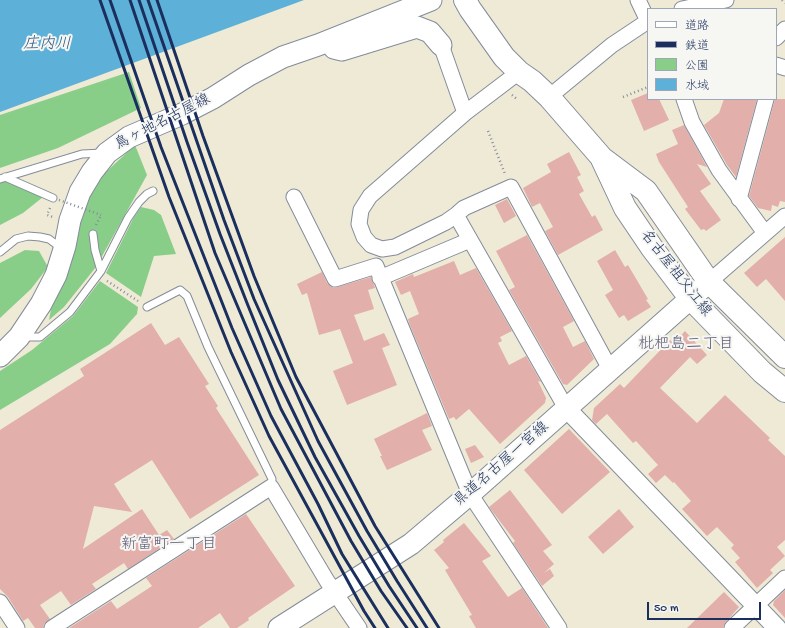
<!DOCTYPE html>
<meta charset="utf-8">
<style>
body{margin:0}
#map{position:relative;width:785px;height:628px;overflow:hidden;background:#eeead6;font-family:"Gochi Hand","Klee One",sans-serif}
canvas{display:block}
.legend{position:absolute;left:647px;top:8px;width:130px;height:92px;box-sizing:border-box;background:#f6f6f2;border:1px solid #9ea6b7;margin:0;padding:5px 7px;list-style:none;font-size:12px;color:#1b2f5e}
.legend li{display:flex;align-items:center;gap:8px;height:20px}
.legend b{width:20px;border:1px solid #9ea6b7}
.scale{position:absolute;left:647px;top:602px;width:114px;height:18px;box-sizing:border-box;border:2px solid #1b2f5e;border-top:0;padding-left:5px;font-size:12px;line-height:14px;white-space:nowrap;color:#1b2f5e;-webkit-text-stroke:3px #f6f6f2;paint-order:stroke}
</style>
<div id="map">
<canvas width="785" height="628"></canvas>
<ul class="legend">
<li><b style="height:5px;background:#fff"></b>道路</li>
<li><b style="height:5px;background:#1b2f5e"></b>鉄道</li>
<li><b style="height:11px;background:#88ce89"></b>公園</li>
<li><b style="height:11px;background:#5db1d9"></b>水域</li>
</ul>
<div class="scale">50 m</div>
</div>
<script>
const g = document.querySelector('canvas').getContext('2d');
g.lineJoin = 'round';
function paint(path, color) {
  g.fillStyle = color;
  g.fill(path, 'evenodd');
}
function poly(rows) {
  const path = new Path2D();
  for (const r of rows) {
    path.moveTo(r[0], r[1]);
    for (let i = 2; i < r.length; i += 2) path.lineTo(r[i], r[i + 1]);
  }
  return path;
}
function strokePath(path, color, width, dash) {
  g.strokeStyle = color;
  g.lineWidth = width;
  g.lineCap = dash ? 'butt' : 'round';
  g.setLineDash(dash || []);
  g.stroke(path);
}
function label(font, color, halo, rows, align = 'center') {
  g.font = font + ' "Gochi Hand","Klee One",sans-serif';
  g.lineWidth = 4;
  g.setLineDash([]);
  g.textBaseline = 'middle';
  g.strokeStyle = halo;
  g.fillStyle = color;
  for (const [text, x, y, turn = 0] of rows) {
    g.save();
    g.translate(x, y);
    g.rotate((+turn || 0) * Math.PI / 180);
    g.textAlign = isNaN(turn) ? turn : align;
    if (halo) g.strokeText(text, 0, 0);
    g.fillText(text, 0, 0);
    g.restore();
  }
}
paint(poly([
 [129,72,141,108,58,148,0,168,0,115],
 [135,145,147,175,101,258,95,238,97,234,92,232,91,234,96,267,64,307,49,320,52,304,86,200,105,173],
 [2,180,43,197,23,213,0,225,0,181],
 [141,207,154,210,161,215,176,254,154,256,141,297,106,273,134,217],
 [25,250,39,251,48,267,31,289,0,318,0,263],
 [100,281,138,307,137,314,110,344,0,410,0,371,32,350,73,316]
]), '#88ce89');
paint(poly([
 [0,0,304,0,0,112]
]), '#5db1d9');
paint(poly([
 [648,93,648,99,659,99,669,120,644,131,631,100],
 [724,99,757,99,736,177,727,165,704,125,719,113],
 [775,99,785,99,785,202,780,201,778,207,772,205,771,211,758,208,749,196],
 [684,125,707,167,697,164,711,184,700,191,721,220,706,231,704,229,701,230,685,209,688,207,659,162,656,154,678,144,672,130],
 [569,152,581,175,577,177,584,191,579,194,592,217,595,215,603,230,558,255,545,231,553,227,540,203,532,207,523,188,551,172,547,164],
 [507,199,516,216,504,223,495,205],
 [527,235,574,321,563,327,573,347,585,341,594,359,567,385,563,384,509,290,515,287,496,251],
 [785,237,785,301,766,279,757,287,744,273],
 [615,250,625,267,628,265,648,299,646,300,651,307,628,321,624,315,619,318,605,295,613,290,597,261],
 [454,261,460,275,476,268,512,331,500,337,502,341,498,343,509,365,526,356,541,382,538,381,546,398,545,403,500,444,469,409,456,420,454,417,449,419,409,323,408,319,419,314,410,291,401,295,395,282,413,274,414,277],
 [322,272,327,283,334,288,371,277,375,288,368,290,374,309,354,315,364,341,384,333,390,345,382,348,397,385,347,405,333,371,353,363,340,329,319,335,307,293,302,295,297,284],
 [151,323,165,345,179,337,209,384,205,386,218,406,216,408,259,475,190,519,152,460,114,484,132,512,94,506,83,549,142,509,159,535,167,530,174,539,128,569,124,563,92,584,96,589,71,605,61,591,40,605,50,619,44,624,43,628,35,628,28,618,23,621,8,597,0,589,0,430,84,376,80,369],
 [685,331,707,355,697,364,690,357,660,388,697,423,725,395,770,438,768,440,785,456,785,540,777,547,785,556,770,570,773,573,757,588,735,562,740,558,731,548,734,545,717,527,707,536,682,509,691,501,674,482,673,483,665,475,656,483,648,474,658,465,636,441,633,443,607,414,596,424,592,420,594,408,620,384,624,388,670,340,674,343],
 [427,413,432,426,422,430,432,450,387,470,380,456,382,456,374,439],
 [569,429,610,472,562,514,524,470],
 [475,445,484,457,471,463,465,449],
 [510,490,552,545,543,551,554,564,544,573,550,569,554,576,542,586,513,543,515,541,489,507],
 [619,509,634,527,603,554,588,537],
 [246,514,295,586,248,618,249,620,237,628,230,628,220,613,198,628,69,628,111,601,117,609,152,586,146,578],
 [464,523,491,556,482,561,508,597,522,588,548,628,476,628,469,616,472,615,445,570,449,568,434,550,444,542,443,540],
 [785,590,785,618,773,605,774,601],
 [724,592,739,607,726,622,723,628,687,628]
]), '#e2afaa');
const service = poly([
 [5,177,53,198],
 [0,179,82,154,103,153],
 [0,252,16,239,28,236,40,237,49,239,57,245,63,246],
 [101,271,128,218,139,202,147,194,153,191],
 [147,307,180,290,187,296,208,347,272,479,271,487],
 [23,337,40,337,70,312,101,271,95,250,93,234]
]);
const minor = poly([
 [638,0,648,21],
 [682,9,726,0],
 [776,38,785,29],
 [441,45,465,113],
 [776,65,785,68],
 [519,72,465,113,370,196,361,210,359,224,364,237,371,245,382,249,395,247,446,222,456,215,464,208,511,187,610,369],
 [549,97,612,45,648,21],
 [684,99,692,122,719,170,765,233],
 [294,197,335,279,376,266,470,494,559,628],
 [739,199,766,99],
 [456,215,566,408],
 [380,278,470,240],
 [709,282,785,216],
 [0,602,17,628],
 [52,628,271,487,327,581,359,628],
 [732,628,785,578]
]);
const tertiary = poly([
 [566,408,777,628]
]);
const secondary = poly([
 [334,48,342,50,417,27,430,32,441,45],
 [0,356,19,337,41,304,56,275,65,246,70,220,80,192,92,172,107,153,129,137,182,114,213,98,249,75,283,57,318,45,431,0],
 [279,628,411,544,470,494,709,282]
]);
const primary = poly([
 [465,0,470,9,504,57,519,72,532,81,549,97,602,158,646,191,709,282,785,357],
 [602,159,625,208,652,248,690,298,762,372,785,391]
]);
strokePath(service, '#848c9a', 9);
strokePath(minor, '#848c9a', 17);
strokePath(tertiary, '#848c9a', 20);
strokePath(secondary, '#848c9a', 23);
strokePath(primary, '#848c9a', 24);
strokePath(poly([
 [782,0,785,3],
 [512,95,518,100],
 [623,97,648,87],
 [488,131,505,174],
 [50,208,47,215,53,217],
 [96,225,101,215],
 [107,281,138,301]
]), '#848c9a', 2.5, [1, 3]);
strokePath(service, '#fff', 7);
strokePath(minor, '#fff', 15);
strokePath(tertiary, '#fff', 18);
strokePath(secondary, '#fff', 21);
strokePath(primary, '#fff', 22);
strokePath(poly([
 [100,0,169,197,231,352,269,436,364,611,375,628],
 [110,0,161,147,232,328,271,416,318,504,342,554,388,628],
 [130,0,215,253,281,409,351,541,381,591,407,628],
 [139,0,187,142,220,234,247,303,278,380,315,457,359,536,389,586,417,628],
 [148,0,224,220,254,299,318,441,367,531,397,581,427,628],
 [157,0,203,136,254,276,296,377,375,526,439,628]
]), '#1b2f5e', 3);
strokePath(poly([
 [59,200,101,215]
]), '#848c9a', 2.5, [1, 3]);
label('15px', '#1b2f5e', '#f6f6f2', [
 ["鳥ヶ地名古屋線",163,123,-27],
 ["名古屋祖父江線",675,274,52],
 ["県道名古屋一宮線",502,465,-41]
]);
label('italic 16px', '#2f5683', '#f6f6f2', [
 ["庄内川",47,46]
]);
label('16px', '#615c79', '#f6f6f2', [
 ["枇杷島二丁目",686,346],
 ["新富町一丁目",169,546]
]);
</script>
